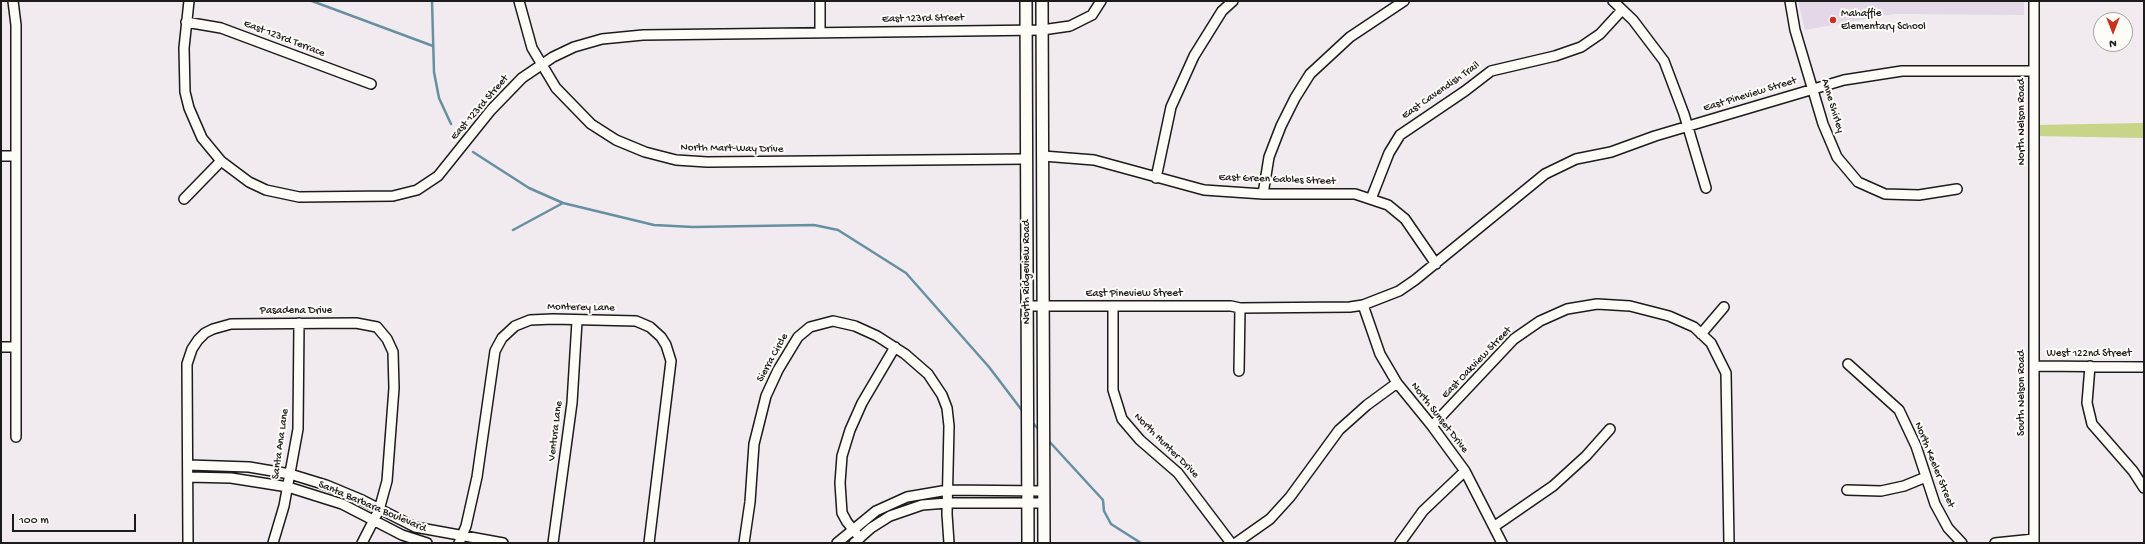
<!DOCTYPE html>
<style>
body{margin:0}
#map{position:relative;width:2145px;height:544px;overflow:hidden;background:#f1ebf0;font-family:"Gochi Hand",sans-serif}
canvas{display:block}
.frame{position:absolute;inset:0;border:2px solid #1c1c1c;pointer-events:none}
.north{position:absolute;left:2093px;top:12px;width:40px;height:40px;box-sizing:border-box;background:#fdfcf7;border:1px solid #a3a29f;border-radius:50%;rotate:180deg;font-size:11px;font-weight:700;line-height:16px;text-align:center;color:#1c1c1c}
.north::after{content:'';display:block;margin:auto;width:14px;height:18px;background:#c8321e;clip-path:polygon(50% 0,100% 100%,50% 72%,0 100%)}
.scale{position:absolute;left:12px;top:514px;width:124px;height:18px;box-sizing:border-box;border:2px solid #1c1c1c;border-top:0;padding-left:5px;font-size:12px;line-height:14px;white-space:nowrap;color:#1c1c1c;-webkit-text-stroke:3px #fdfcf7;paint-order:stroke}
</style>
<div id="map">
<canvas width="2145" height="544"></canvas>
<div class="frame"></div>
<div class="north">N</div>
<div class="scale">100 m</div>
</div>
<script>
const g = document.querySelector('canvas').getContext('2d');
g.lineJoin = 'round';
function paint(path, color) {
  g.fillStyle = color;
  g.fill(path, 'evenodd');
}
function poly(rows) {
  const path = new Path2D();
  for (const r of rows) {
    path.moveTo(r[0], r[1]);
    for (let i = 2; i < r.length; i += 2) path.lineTo(r[i], r[i + 1]);
  }
  return path;
}
function strokePath(path, color, width, dash) {
  g.strokeStyle = color;
  g.lineWidth = width;
  g.lineCap = dash ? 'butt' : 'round';
  g.setLineDash(dash || []);
  g.stroke(path);
}
function label(font, color, halo, rows, align = 'center') {
  g.font = font + ' "Gochi Hand",sans-serif';
  g.lineWidth = 4;
  g.setLineDash([]);
  g.textBaseline = 'middle';
  g.strokeStyle = halo;
  g.fillStyle = color;
  for (const [text, x, y, turn = 0] of rows) {
    g.save();
    g.translate(x, y);
    g.rotate((+turn || 0) * Math.PI / 180);
    g.textAlign = isNaN(turn) ? turn : align;
    if (halo) g.strokeText(text, 0, 0);
    g.fillText(text, 0, 0);
    g.restore();
  }
}
paint(poly([
 [1798,1,2024,1,2024,15,1894,14,1805,30]
]), '#e3d7e8');
paint(poly([
 [2144,123,2144,138,2034,136,2034,125]
]), '#c7d589');
strokePath(poly([
 [312,1,433,46],
 [432,1,434,72,439,98,451,124],
 [473,152,529,188,563,203,654,225,693,227,814,225,838,230,906,273,989,367,1024,413],
 [513,230,563,203],
 [1031,421,1040,431],
 [1047,439,1103,500,1104,511,1111,524,1141,543]
]), '#668fa1', 2.5);
const minor = poly([
 [13,1,16,25,16,437],
 [189,1,184,48,185,92,189,108,202,138,221,161,249,182,266,190,299,197,393,196,417,190,438,176,491,110,522,78,553,57,574,47,602,39,643,35,1042,30,1070,26,1092,15,1101,1],
 [519,1,532,48,556,88,591,124,616,140,645,152,676,160,707,162,1026,159],
 [1613,1,1633,20,1664,61,1684,114,1706,188],
 [1790,1,1795,30,1823,124,1837,157,1858,182,1885,194,1919,195,1957,189],
 [2034,1,2034,543],
 [186,22,221,28,371,84],
 [820,32,820,1],
 [1,156,16,156],
 [1043,156,1094,160,1204,190,1263,194,1355,194,1388,205,1405,219,1436,264],
 [1156,178,1171,107,1194,56,1222,11,1233,1],
 [1263,194,1269,157,1281,126,1295,98,1310,74,1350,37,1404,1],
 [184,199,221,161],
 [1371,199,1389,153,1400,135,1465,91,1491,71,1555,56,1581,47,1600,34,1622,10],
 [1363,305,1380,354,1397,383,1432,426,1465,471,1502,543],
 [1027,306,1231,306,1240,308,1350,307,1363,305,1399,291,1415,280,1545,174,1576,159,1611,152,1655,136,1844,80,1902,71,2034,71],
 [1113,306,1113,390,1122,419,1140,440,1178,473,1231,543],
 [1701,334,1724,307],
 [1,347,16,347],
 [1848,364,1899,410,1916,446,1935,504,1948,528,1962,543],
 [2034,366,2144,367],
 [2090,366,2087,403,2092,424,2133,471,2144,488],
 [1239,371,1240,308],
 [1432,426,1514,339,1540,321,1567,309,1597,304,1630,306,1669,316,1694,327,1711,343,1726,373,1729,543],
 [188,465,249,467,290,474,326,485,362,500,415,527,503,543],
 [188,477,231,478,288,487,342,504,402,535,427,543],
 [1847,490,1881,491,1904,486,1926,477],
 [1495,526,1553,486,1586,456,1610,429],
 [860,538,847,522,842,513,840,483,842,456,850,430,862,403,895,347],
 [188,543,187,364,192,349,198,340,205,333,213,329,231,324,356,323,377,327,387,339,393,352,394,388,387,481,379,510,362,543],
 [273,543,284,506,298,429,299,323],
 [459,543,466,526,477,477,495,351,502,338,515,326,530,320,553,319,636,321,650,327,661,337,666,345,671,361,649,543],
 [553,543,572,403,577,321],
 [744,543,750,502,754,444,766,396,778,370,798,337,810,327,833,321,855,326,877,336,905,354,928,374,942,395,947,408,949,426,947,514,949,543],
 [837,543,876,511,907,497,948,490,1044,491],
 [854,543,871,528,890,516,922,505,947,503,1044,503],
 [1236,543,1270,519,1290,497,1339,430,1367,405,1397,383],
 [1400,543,1423,511,1465,471],
 [1995,543,2034,539]
]);
const major = poly([
 [1026,1,1028,543],
 [1042,1,1044,543]
]);
strokePath(minor, '#1c1c1c', 12);
strokePath(major, '#1c1c1c', 14);
strokePath(minor, '#fdfcf7', 9);
strokePath(major, '#fdfcf7', 11);
for (const [x, y, r, color] of [
 [1833,20,4,"#c8321e"]
]) {
  const dot = new Path2D();
  dot.arc(x, y, r, 0, 2 * Math.PI);
  g.fillStyle = color;
  g.fill(dot);
  strokePath(dot, '#fdfcf7', 1.5);
}
label('11px', '#1c1c1c', '#fdfcf7', [
 ["Mahaffie",1841,14],
 ["Elementary School",1841,27]
], 'left');
label('11px', '#1c1c1c', '#fdfcf7', [
 ["East 123rd Street",923,19,-1],
 ["East 123rd Terrace",284,39,21],
 ["East Cavendish Trail",1441,91,-35],
 ["East Pineview Street",1750,95,-17],
 ["Anne Shirley",1832,106,73],
 ["East 123rd Street",480,108,-49],
 ["North Nelson Road",2022,122,-90],
 ["North Mart-Way Drive",732,149,1],
 ["East Green Gables Street",1277,180,2],
 ["North Ridgeview Road",1027,272,-90],
 ["East Pineview Street",1134,294],
 ["Monterey Lane",581,308,1],
 ["Pasadena Drive",296,311],
 ["West 122nd Street",2089,354],
 ["Sierra Circle",773,358,-61],
 ["East Oakview Street",1477,363,-46],
 ["South Nelson Road",2022,393,-90],
 ["North Sunset Drive",1439,418,52],
 ["Ventura Lane",556,431,-83],
 ["Santa Ana Lane",281,444,-82],
 ["North Hunter Drive",1166,446,45],
 ["North Keeler Street",1934,465,68],
 ["Santa Barbara Boulevard",372,507,23]
]);
</script>
